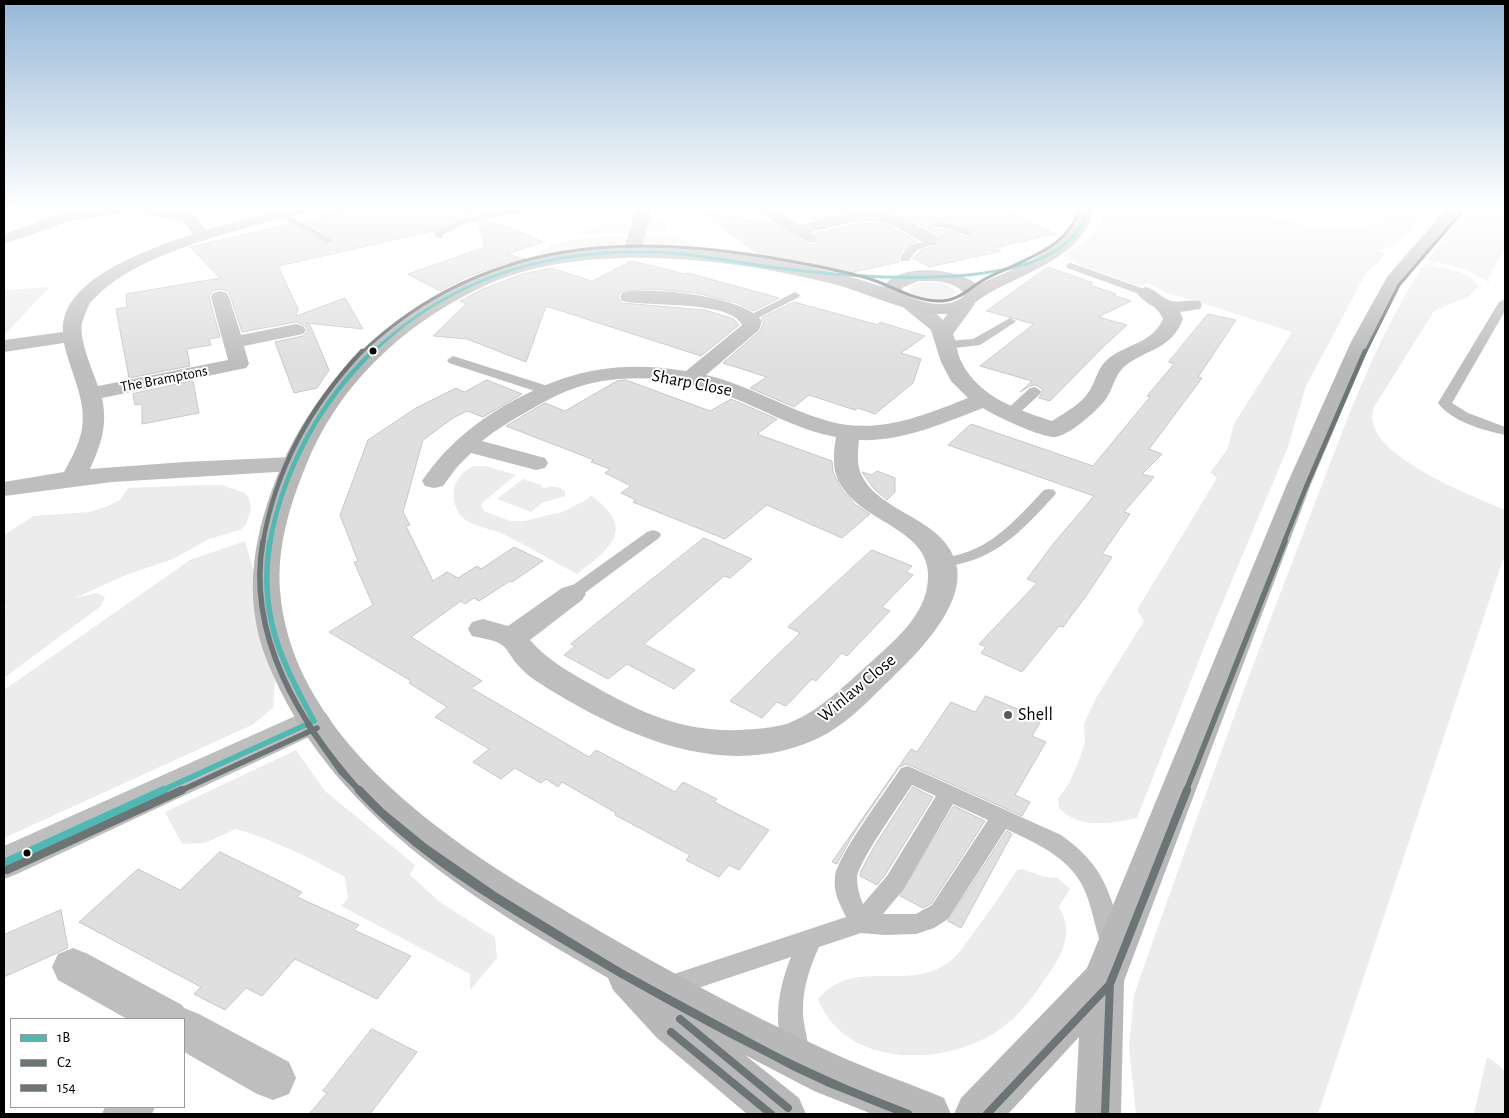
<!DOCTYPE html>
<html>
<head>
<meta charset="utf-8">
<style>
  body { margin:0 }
  #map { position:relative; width:1509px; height:1118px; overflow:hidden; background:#fff; font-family:"Alegreya Sans",sans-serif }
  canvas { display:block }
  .frame { position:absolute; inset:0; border:5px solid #000; pointer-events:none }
  .legend { position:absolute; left:10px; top:1018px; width:175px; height:90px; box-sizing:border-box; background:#fff; border:1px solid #999; margin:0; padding:6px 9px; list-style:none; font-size:15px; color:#000 }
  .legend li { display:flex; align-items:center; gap:10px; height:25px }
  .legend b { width:25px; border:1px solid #999 }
</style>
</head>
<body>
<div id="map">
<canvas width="1509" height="1118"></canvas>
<div class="frame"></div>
<ul class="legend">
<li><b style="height:6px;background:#50b7b3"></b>1B</li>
<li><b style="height:6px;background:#6c7476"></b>C2</li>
<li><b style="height:6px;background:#6c7476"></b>154</li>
</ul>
</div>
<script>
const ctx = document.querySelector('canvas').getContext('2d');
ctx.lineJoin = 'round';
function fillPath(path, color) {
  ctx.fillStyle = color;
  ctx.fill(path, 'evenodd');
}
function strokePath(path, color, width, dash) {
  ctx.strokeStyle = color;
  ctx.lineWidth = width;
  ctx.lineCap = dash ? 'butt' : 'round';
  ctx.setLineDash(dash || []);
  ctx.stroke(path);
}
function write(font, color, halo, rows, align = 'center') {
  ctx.font = font + ' "Alegreya Sans",sans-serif';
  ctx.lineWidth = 4;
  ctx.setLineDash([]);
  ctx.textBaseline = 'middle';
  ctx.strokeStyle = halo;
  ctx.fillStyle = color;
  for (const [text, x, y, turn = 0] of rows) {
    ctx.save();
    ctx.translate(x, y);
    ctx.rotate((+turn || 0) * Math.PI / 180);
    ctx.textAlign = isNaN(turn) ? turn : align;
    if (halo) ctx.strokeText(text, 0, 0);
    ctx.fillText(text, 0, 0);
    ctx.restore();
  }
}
const green = new Path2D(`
  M1101,208h132l89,20 54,-4 6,-2 14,-14h34l-33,36 -19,7 8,3 -20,19 -60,113 -18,61 -79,188 -72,183c-26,6 -58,11 -78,-10l-1,-9 11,-16 10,-23 6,-18 -1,-18 12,-26 48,-77 -7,-11 80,-132 -7,-6 17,-22 7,-26 58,-92 -106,-34 -14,-3 -24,-12 -9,3 -59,-21 -16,-9c17,-12 39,-25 37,-48z
  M1472,208h33v40l-17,31 2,4 -22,-13 -32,-8 -2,4c15,3 35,6 45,20l-10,10 -35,15 -60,96c-18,46 100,89 131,103v50h-2l-185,554h-182l-7,-67 5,-52c54,-154 110,-308 169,-461 36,-91 67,-187 121,-270l5,1 3,-4 -4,-1 22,-29z
  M649,213l10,6 11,12 -25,1z
  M606,222l24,1 -3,11h-47z
  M647,235l26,1 33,14 -42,-2 -20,-6 1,-6z
  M622,236l6,1 -1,4 -15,7 -78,11c11,-22 66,-22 88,-23z
  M924,282l19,1 12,7v3c-10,12 -33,8 -44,0l-1,-4 3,-4z
  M50,287l-46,48v-45z
  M475,466h10l31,9 -33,27 -2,4 4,6 4,1 22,8h13l38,-9 24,-12 5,-5c45,35 22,51 -14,79 -25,-13 -49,-28 -74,-40 -14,-7 -30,-6 -42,-18 -7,-9 -10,-22 -5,-33 4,-8 10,-15 19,-17z
  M523,479l18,6 3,3c8,-2 14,-3 21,3v5l-23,7 -11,9 -34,-13z
  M204,485h18l23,8 4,5 2,11 -5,16 -6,5 -31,9 -36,20 -47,16 -51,23 22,-5 8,4 -4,9 -97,72v-63l2,-9 -2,-1v-70l29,-19 56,-4 19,-6 12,-6 8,-12z
  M245,541l8,28 22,112 -2,27 -21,17 -248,113v-148l186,-130z
  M296,750l29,41 90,74 -5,10 31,28 54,34 2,21 -27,32v-16l-129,-68 7,-8 -3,-21c-35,-19 -71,-37 -109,-48l-31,14 -23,1 -17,-32z
  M1022,869l23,8 13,1 12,11 -11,17c3,7 7,14 7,21 2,21 -12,39 -23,55 -12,18 -26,36 -44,48 -54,37 -154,39 -181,-31 36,-43 89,-6 131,-37 8,-6 14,-15 20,-23 17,-22 32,-45 48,-69z
  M1487,1057l13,9 5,6v42h-31z`);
const building = new Path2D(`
  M348,208h139l1,3 -28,6 -26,14 -156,35 20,43 -2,7 49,-18 18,31 -57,-6 4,2 19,45 -12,18 -23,5 -19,-51 28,-6 5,-6 -4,-5 -8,-3 -54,10 -13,-40 -8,-3 -9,2 -3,6 11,40 -11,2 2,6 -24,4 3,17 -61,12 -13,-69 11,-2 -1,-13 94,-16 -30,-31 100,-23 40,22 6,-5 -3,-3 -29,-17 18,-4 -4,-2z
  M793,208h89l-3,3 -29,1 -38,8z
  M896,208h104l56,26 -63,14 8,3 -72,16 -14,-8h-3l9,-9 17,-5 2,-7 -2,-4 -27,-14 -19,-6zM937,220l19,2 19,12 -8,4 -17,-7 -16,-2 -4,-4z
  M700,211l73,12 37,22 6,-1 4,-5 -5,-6 6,-2 14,3 -7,-4 34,-7 20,1 9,3 26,14 -14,9 -5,8 1,4 -54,12 -82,-17z
  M485,221l23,6 35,15 -36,12 18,5 -22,5 -36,13 -27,14 -32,-17 77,-27 -7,-24z
  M632,261l53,13 3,-1 91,25 -25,13 -17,-8 -41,-10 -43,-4 -33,3 -2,6 4,5 83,7 29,9 5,6 -38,31 -155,-50 -20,56 -59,-23 -34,-3 33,-32 -6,-3 23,-12 39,-15 29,-6 41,13z
  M1048,267l34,12 11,4 -3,2 26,9 -3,1 18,6 -33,16 29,8 -24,22 -53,54 -11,-3 4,-8 -7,-5 -6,1 -10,6 12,-11 -52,-15 54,-42 -47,-13z
  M794,302l84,23 2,-3 45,14 -24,17 20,6 -8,24 -38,31 -17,-6 -3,2 -46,-15 -15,12 -44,-19 17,-11 -44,-14 37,-32 4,-9 -2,-4z
  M1208,314l28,6 -38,57 4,1 -53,71 13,5 -20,20 12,3 -30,35 6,2 -28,40 10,3 -26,39 -23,31 -4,-1 -37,46 -41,-19 5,-6 -7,-3 58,-61 -10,-4 27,-36 40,-47 -146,-51 23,-21 122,42 57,-69 -3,-1 27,-32 -5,-2z
  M487,380l35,14 -39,23 -16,-6 -14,7 -30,22 -20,72 7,13 -4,1 27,55 14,-9 11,6 19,-12 4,3 33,-22 29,14 -31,21 -2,-1 -31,20 -5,-3 -9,6 -4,-3 -50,36 71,44 -11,7 118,69 7,-7 79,42 8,-10 34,17 -3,3 55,28 -30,40 -10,-5 -10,12 -33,-17 4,-5 -75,-40 1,-2 -54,-31 -4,5 -12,-8 -5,4 -26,-15 -14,11 -28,-17 16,-13 -54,-32 12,-10 -38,-24 2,-2 -82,-49 44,-27 -19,-43 4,-1 -18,-46 28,-75 48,-32 40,-20 8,4z
  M626,380l84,31 21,-12 46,20 -20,15 75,27 1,11 9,18 14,15 14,9 -28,24 -75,-33 -42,34 -92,-37 3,-2 -15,-7 10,-7 -26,-13 5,-4 -19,-7 3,-2 -88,-34 39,-23 20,8 52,-30z
  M193,381l6,32 -57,11v-20l-7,1 -2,-11z
  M877,471l18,7v14l-8,8 -13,-11 -12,-17 10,3z
  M704,538l48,21 -22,19 -6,-2 -80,68 51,26 -21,19 -47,-25 -19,15 -44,-24 11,-9 -4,-2z
  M872,550l40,16 -6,6 7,3 -31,32 8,4 -43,45 -5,-3 -26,28 -4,-2 -26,27 -9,-4 -15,16 -32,-17 70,-68 -12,-6z
  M986,696l56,23 -10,17 14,6 -31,53 15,7 -8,14 -115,-52 -8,3 -48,71 -14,26 -5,-2 79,-113 6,3 34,-50 24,10z
  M913,787l20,10 -48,78 -8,10 -17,-9 1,-5 13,-24z
  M954,806l31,15 -54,83 -8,4 -23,-12z
  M1007,831l5,3 -51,94 -13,-7z
  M220,852l82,40 -5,5 62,28 -5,5 57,26 -34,43 -82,-40 -33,37 -16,-8 -21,22 -31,-16 7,-7 -122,-65 59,-53 42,21z
  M61,910l7,38 -64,29v-42z
  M372,1029l45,23 -47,62h-61l18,-21 -4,-2z`);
const lane = new Path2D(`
  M511,208l5,3 -2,2 -47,10 -23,11 -2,4 -3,1 -5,-3 2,-5 25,-12z
  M884,208h10l-10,12h-6l-2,-2z
  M282,211l50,28 2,2 -5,3 -3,-1 -47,-27 -2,-2z
  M937,222l18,2 18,9 -5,3 -18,-7 -16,-2 -2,-2z
  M930,236l7,4v4c-14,4 -21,3 -28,17h-8l-1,-2c5,-13 14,-15 26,-18l1,-4z
  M1071,263l79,28 1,2 -5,3 -4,-1 -75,-27 -1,-2 1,-2z
  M795,292l5,3 -1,2 -45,23 -4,1 -6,-3z
  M1505,299v12l-53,92 16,10 37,14v8c-22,-5 -53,-13 -67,-32l61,-101z
  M1010,318l6,3 -2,2 -34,22 -34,4 -6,-4 6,-4 27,-2z
  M453,356l101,32 1,3 -1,3h-10l-95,-31 -2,-3z
  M1035,387l6,4 -1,3 -25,23h-10l-2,-3 2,-3 25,-23z
  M1049,489l5,1 2,3 -2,3c-28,30 -53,59 -95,68 -8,2 -15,4 -23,2l-2,-3 2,-3c12,-3 23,-5 34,-9 30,-12 52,-38 74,-61z
  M653,530l6,2 2,3 -2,3 -81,60 -6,1 -6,-1 -2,-4 2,-4 81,-58z
  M908,766l153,69c44,31 49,58 63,108l-4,8 -8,3 -8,-3c-8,-17 -10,-35 -16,-52 -12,-39 -48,-54 -82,-70l-58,90 -14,9 -18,6 -31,1 -24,-2 -42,14c-9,20 -16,40 -16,62 -1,18 10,38 3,54l-9,4 -9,-4c-16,-36 -11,-71 3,-106l-123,41 -9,-3 -3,-8 3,-8 187,-62c-6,-13 -13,-24 -11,-40 2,-21 52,-87 66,-109zM912,785l24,11 -49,80 -24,28c-4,-9 -6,-17 -6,-26 1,-16 44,-76 55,-93zM953,804l35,16 -56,85 -16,9h-33l20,-24z`);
const street = new Path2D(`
  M94,208h38l-3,3 -5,2 -54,8 -66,23v-10l57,-20z
  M142,208h18l34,6 12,16 81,-22h27l-3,3c-61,16 -167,39 -212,83 -3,3 -8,7 -10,11 -3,5 -5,13 -7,18 -3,17 10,46 16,63l130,-26 -17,-63 2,-4 7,-2 7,2 2,4 12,38 55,-11 7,2 3,4 -3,4 -59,12 5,18 -3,4 -144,30c6,27 -1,47 -12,71l94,-7 109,-5 9,2 3,5 -3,5 -9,2 -181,11 -108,14v-14l60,-10c7,-13 15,-27 18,-43 5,-29 -12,-57 -18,-86l-60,9v-12l59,-8c-4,-54 90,-84 130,-98l-10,-13 -34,-6z
  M505,208h23c-5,7 -15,8 -23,6l-2,-3z
  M636,208h16l-11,44 -3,4h-12l-3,-4z
  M754,208h19l27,17c33,-8 67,-19 101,-7 12,4 23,11 35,17l2,4 -2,4 -6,1c-14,-3 -25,-13 -38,-19 -25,-10 -56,1 -81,7l7,6 -2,4 -6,1 -19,-10z
  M1146,287c10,3 16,11 25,14 9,2 19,-2 29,0l2,4 -2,4 -20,3 3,7c-12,31 -35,29 -58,47 -10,8 -12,23 -19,33 -8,11 -38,38 -52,38 -14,0 -59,-21 -71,-29 -39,15 -82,34 -124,32 -1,12 -3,27 4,38 21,37 85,41 94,90 6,39 -38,84 -64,109 -20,19 -41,42 -65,56 -94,52 -198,6 -281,-45 -11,-7 -22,-14 -30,-24 -5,-5 -9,-15 -15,-19 -6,-5 -21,-7 -30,-9l-4,-7 4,-7 11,-3 25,7 54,-38 10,-3 10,3 4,6 -4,6 -52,40c18,21 41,33 64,46 49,28 90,46 146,44 16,-1 34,-2 49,-7 31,-12 57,-39 82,-61 22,-20 50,-43 56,-74 13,-65 -78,-62 -92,-117 -2,-11 -1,-23 1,-34 -39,-7 -73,-28 -110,-42 -49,-19 -110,-24 -159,-4 -13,5 -25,12 -37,19 -17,9 -33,19 -48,31l63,17 3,5 -3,5 -9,2 -65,-17 -14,14 -14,19 -9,2 -9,-2 -3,-5c23,-34 52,-58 87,-78 60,-33 108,-43 177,-32l56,-46c-11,-25 -95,-18 -120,-24l-2,-4 2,-4c28,-7 123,3 140,28l-3,9 -53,45c43,10 80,34 122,46 48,14 95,-5 140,-23l-17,-17 -10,-19 -10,-32 -27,-22 -2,-4 2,-4c15,-4 29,10 39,20 9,-11 15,-24 30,-20l2,4 -22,30c4,9 4,20 9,29 17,34 56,47 90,58 12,-8 28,-16 36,-28 8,-11 9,-25 20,-34 18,-15 45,-16 55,-40 -6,-15 -18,-14 -26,-26l2,-4z
  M314,709l12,4 5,8 -5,8 -309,145 -13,5v-33l298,-133z
  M73,948l15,6 94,51 2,3 15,6 90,48 7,16 -7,16 -16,6 -16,-6 -73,-42v-33h-57l-69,-39 -6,-13 6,-13z
  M105,1107h50l-3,7h-50z`);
const secondary = new Path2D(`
  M1079,208h16c-13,51 -69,63 -109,87 -18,11 -17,18 -42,19 -33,2 -77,-22 -111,-30 -103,-26 -252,-44 -351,3 -80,38 -145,99 -177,181 -16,39 -28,80 -25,122 10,139 151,240 259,305 96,58 196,114 298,160 35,16 72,28 107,43l7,16h-79l-58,-23 -69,-36 54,43 7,16h-59l-90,-76 -44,-48 -5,-12c-136,-79 -280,-165 -341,-317 -26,-66 -13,-130 14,-194 40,-93 125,-172 223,-201 114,-35 268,-15 380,21 12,-25 77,-19 93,-2 29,-13 82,-32 98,-62 2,-4 3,-10 4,-15zM918,281c17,0 35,-1 47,13 -13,17 -47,9 -62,-1l-1,-5z
  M1447,208h16l-62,74 -30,60 -60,142 -187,497 -3,133h-46l4,-77 -71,77h-54l7,-16 126,-130 200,-484 64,-142 36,-65z`);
const bus1Far3 = new Path2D(`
  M372,353c61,-59 138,-92 222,-99 29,-3 59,-3 89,0 34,4 68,11 103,15 67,8 285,31 301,-61`);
const bus1Far2 = new Path2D(`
  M270,542c13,-72 50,-140 103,-191`);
const bus1Far1 = new Path2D(`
  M270,541c-12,72 10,118 44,180
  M161,791l153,-70`);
const bus1 = new Path2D(`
  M4,863l160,-73`);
const bus2Far3 = new Path2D(`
  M1365,353l34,-68 62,-72`);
const bus2Far2 = new Path2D(`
  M1284,542l22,-55 59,-136`);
const bus2Far1 = new Path2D(`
  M308,725l33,47 19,19
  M180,791l137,-63
  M1186,791l99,-250`);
const bus2 = new Path2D(`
  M359,790l22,22 44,36 71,49 126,77 173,93 32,15 81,32
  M7,870l175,-80
  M671,1032l100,82
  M987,1114l123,-130 77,-194
  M1105,1114l5,-131 8,-19`);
const bus3Far3 = new Path2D(`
  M361,353c134,-127 296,-120 465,-85 17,4 34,7 50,13 21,8 40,20 64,20 19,0 29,-13 45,-22 31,-17 86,-30 94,-71`);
const bus3Far2 = new Path2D(`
  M263,542c13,-74 48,-137 99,-191`);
const bus3Far1 = new Path2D(`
  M263,541c-17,94 37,183 97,250`);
const bus3 = new Path2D(`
  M359,790c61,67 149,117 227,163 104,60 209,119 322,161
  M680,1019l108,89`);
const markers = [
  [373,351,4.5,"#000"],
  [1008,715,5,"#595959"],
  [27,853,4.5,"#000"]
];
const farStreetnames = [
  ["The Bramptons",164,379,-11]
];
const streetNames = [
  ["Sharp Close",692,383,11],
  ["Winlaw Close",857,688,-40]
];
const poiNames = [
  ["Shell",1018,715]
];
fillPath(green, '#ececec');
fillPath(building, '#dfdfdf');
strokePath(building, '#c7c7c7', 1);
fillPath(lane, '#bebebe');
fillPath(street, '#bebebe');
fillPath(secondary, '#b8b8b8');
strokePath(bus1Far3, '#50b7b3', 3);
strokePath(bus1Far2, '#50b7b3', 4.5);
strokePath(bus1Far1, '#50b7b3', 5.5);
strokePath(bus1, '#50b7b3', 8);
strokePath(bus2Far3, '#6c7476', 3);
strokePath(bus2Far2, '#6c7476', 4.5);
strokePath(bus2Far1, '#6c7476', 5.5);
strokePath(bus2, '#6c7476', 8);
strokePath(bus3Far3, '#6c7476', 3);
strokePath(bus3Far2, '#6c7476', 4.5);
strokePath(bus3Far1, '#6c7476', 5.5);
strokePath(bus3, '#6c7476', 8);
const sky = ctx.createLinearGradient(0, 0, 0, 364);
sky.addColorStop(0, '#97b8d8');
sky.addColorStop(0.57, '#fff');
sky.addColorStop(1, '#ffffff00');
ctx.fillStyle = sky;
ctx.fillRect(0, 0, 1509, 364);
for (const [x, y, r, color] of markers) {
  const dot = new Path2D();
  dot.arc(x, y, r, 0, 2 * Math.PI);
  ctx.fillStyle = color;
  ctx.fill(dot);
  strokePath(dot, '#fff', 2);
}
write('15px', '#000', '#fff', farStreetnames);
write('18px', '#000', '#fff', streetNames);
write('18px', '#000', '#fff', poiNames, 'left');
</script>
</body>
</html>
